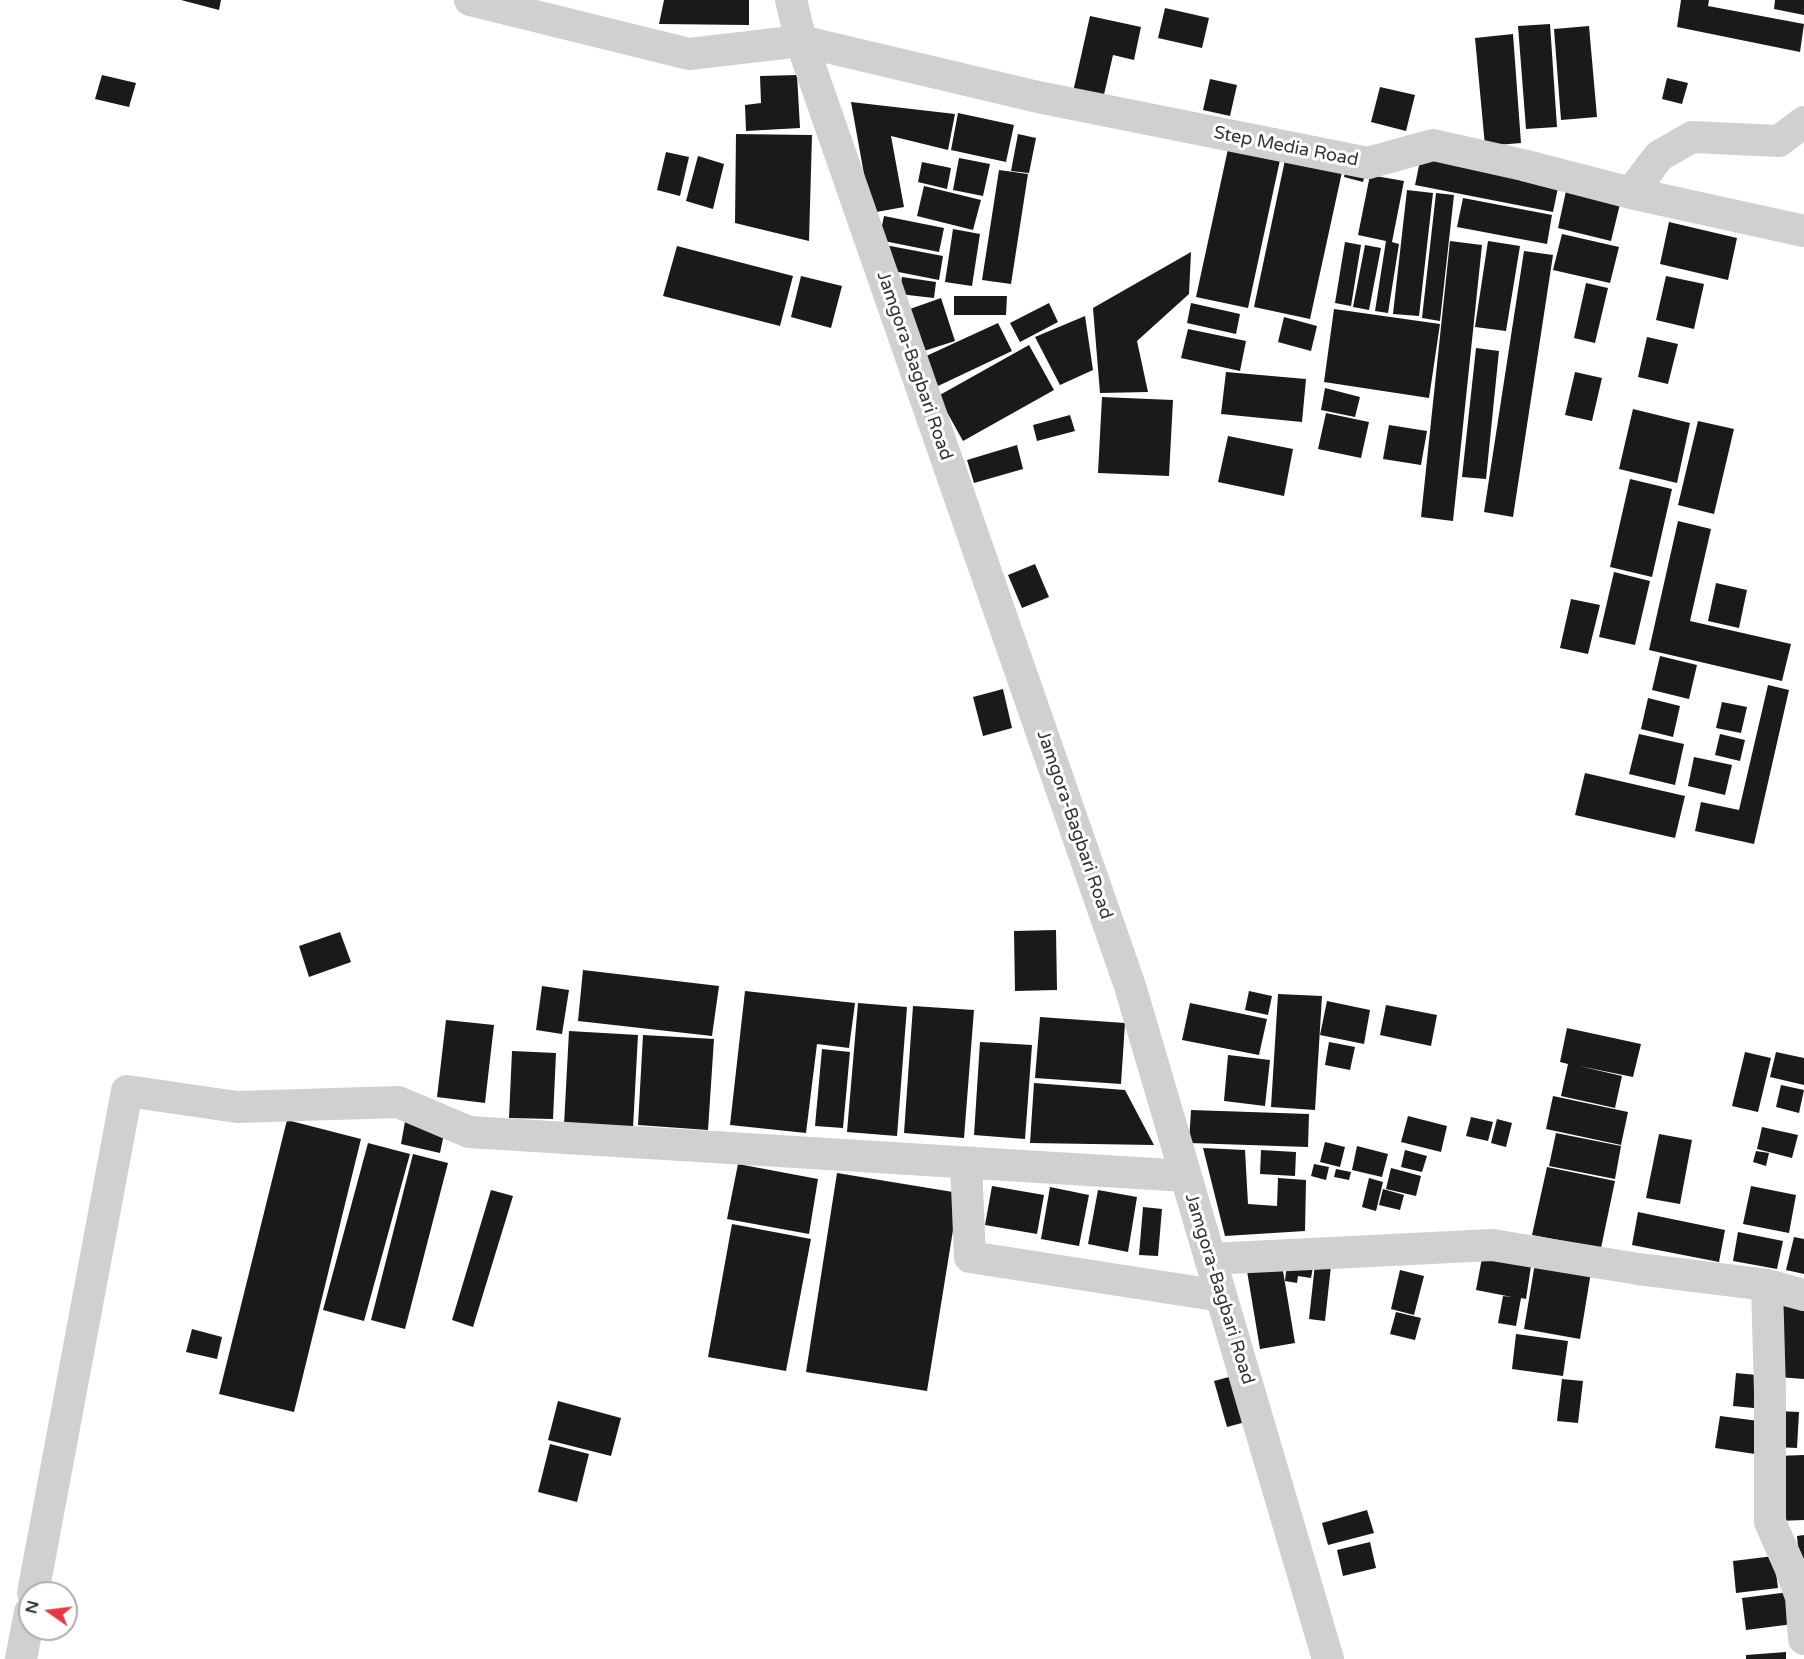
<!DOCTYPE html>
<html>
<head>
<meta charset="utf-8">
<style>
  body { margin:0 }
  #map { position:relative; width:1804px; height:1659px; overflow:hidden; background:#fff; font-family:"Varela Round",sans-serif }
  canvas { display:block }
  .north { position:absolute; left:18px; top:1581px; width:60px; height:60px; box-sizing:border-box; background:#fff; border:2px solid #adadad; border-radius:50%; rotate:284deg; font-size:16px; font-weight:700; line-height:24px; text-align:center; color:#333 }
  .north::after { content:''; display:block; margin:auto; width:21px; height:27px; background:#e63946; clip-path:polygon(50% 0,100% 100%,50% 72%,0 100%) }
</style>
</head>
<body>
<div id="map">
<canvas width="1804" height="1659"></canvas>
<div class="north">N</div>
</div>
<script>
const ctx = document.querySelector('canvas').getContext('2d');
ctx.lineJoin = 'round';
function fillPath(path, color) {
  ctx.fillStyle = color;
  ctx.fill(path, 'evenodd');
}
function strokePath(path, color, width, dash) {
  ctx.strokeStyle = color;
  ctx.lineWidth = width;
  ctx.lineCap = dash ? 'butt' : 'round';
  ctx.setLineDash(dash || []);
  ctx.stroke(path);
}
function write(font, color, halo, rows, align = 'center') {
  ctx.font = font + ' "Varela Round",sans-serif';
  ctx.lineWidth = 6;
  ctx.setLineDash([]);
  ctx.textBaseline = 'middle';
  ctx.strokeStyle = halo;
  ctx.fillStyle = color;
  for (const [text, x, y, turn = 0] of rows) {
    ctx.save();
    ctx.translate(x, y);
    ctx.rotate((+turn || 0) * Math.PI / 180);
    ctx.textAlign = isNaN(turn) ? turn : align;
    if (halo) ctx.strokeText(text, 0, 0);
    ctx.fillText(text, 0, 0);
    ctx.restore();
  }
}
const building = new Path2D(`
  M181,0h40l-2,10z
  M664,0h85v25l-90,-1z
  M1681,0h28l-1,6 96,18 -4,28 -123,-25z
  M1775,0h29v15l-30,-6z
  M1165,8l44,10 -7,30 -44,-10z
  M1090,16l51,11 -7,33 -21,-5 -10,44 -30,-7z
  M1550,24l7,103 -31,2 -8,-103z
  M1589,26l8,91 -36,3 -7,-91z
  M1513,34l8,109 -36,3 -10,-108z
  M102,75l34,8 -7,24 -34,-8z
  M797,75l3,53 -54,3 -1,-26 16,-2 -1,-27z
  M1667,78l21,5 -6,21 -20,-5z
  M1210,79l27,6 -7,31 -27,-6z
  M1380,87l35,8 -9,36 -35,-9z
  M851,102l104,12 -7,36 -57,-14 13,71 -33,6z
  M958,113l56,12 -8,37 -55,-12z
  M736,134l76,1 -3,106 -74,-18z
  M1018,134l18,4 -7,35 -18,-2z
  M1228,149l52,11 -32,148 -52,-11z
  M1422,151l138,27 -7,34 -138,-27z
  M666,152l23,5 -9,39 -23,-6z
  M698,156l26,8 -11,45 -27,-8z
  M959,158l31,6 -7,32 -30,-6z
  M1285,160l57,12 -32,147 -56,-12z
  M922,162l29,6 -4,21 -29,-7z
  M1347,164l20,4 -4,14 -19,-5z
  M999,170l29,4 -17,110 -29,-4z
  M1370,175l34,6 -12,61 7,2 -11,69 -13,-2 11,-70 -28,-6z
  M924,186l57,14 -8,30 -56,-14z
  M1407,190l26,3 -14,123 -26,-2z
  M1566,191l54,13 -9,37 -53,-13z
  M1436,193l18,2 -14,126 -18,-3z
  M1463,198l89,17 -5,29 -90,-17z
  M884,216l60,12 -5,24 -60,-12z
  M1669,222l68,16 -9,42 -68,-16z
  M953,229l27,5 -8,52 -27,-4z
  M1562,234l57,13 -9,36 -57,-13z
  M1450,241l32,4 -29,276 -32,-4z
  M1488,241l32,5 -14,85 -31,-4z
  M1345,242l16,3 -10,61 -16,-3z
  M885,245l58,11 -4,24 -51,-10z
  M1365,245l16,3 -12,62 -16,-3z
  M677,246l116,30 -13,50 -117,-30z
  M1524,251l29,4 -40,262 -29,-5z
  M1191,252l-2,42 -52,47 11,51 -48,1 -7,-85z
  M801,276l41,10 -11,42 -40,-11z
  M1666,276l38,8 -10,45 -38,-9z
  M902,277l34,5 -2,16 -35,-4z
  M1586,283l22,5 -13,55 -21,-5z
  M954,296h53l-1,19h-52z
  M941,298l14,43 -31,10 -14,-42z
  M1049,303l9,19 -38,20 -10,-19z
  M1191,303l49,11 -4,20 -49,-11z
  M1334,309l106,15 -11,74 -105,-16z
  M1085,316l8,54 -33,15 -25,-48z
  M1284,317l33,9 -6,25 -33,-9z
  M998,323l14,28 -74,35 -14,-29z
  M1188,329l58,12 -6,30 -59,-13z
  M1647,337l31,7 -10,40 -30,-7z
  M1029,345l25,45 -91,51 -25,-45z
  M1476,348l23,3 -13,128 -24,-2z
  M1226,372l80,7 -4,43 -81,-8z
  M1575,372l27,6 -10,43 -27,-6z
  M1325,388l35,9 -5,20 -34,-7z
  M1102,397l71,3 -4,76 -71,-3z
  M1633,409l57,14 -13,60 -58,-14z
  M1326,413l43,9 -8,36 -43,-9z
  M1070,415l5,16 -38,10 -4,-16z
  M1698,421l36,8 -20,85 -36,-9z
  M1389,425l38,6 -6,34 -38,-6z
  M1228,436l65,13 -9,47 -66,-14z
  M1017,445l6,24 -49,14 -7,-23z
  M1630,479l42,10 -20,88 -42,-10z
  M1678,521l33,8 -21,92 101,23 -9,37 -133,-31z
  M1035,564l14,33 -27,11 -14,-33z
  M1614,572l36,9 -15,64 -36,-8z
  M1716,583l31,7 -8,38 -31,-7z
  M1571,599l29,6 -12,49 -28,-6z
  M1660,656l37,9 -8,34 -37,-9z
  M1768,685l21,5 -35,154 -59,-13 6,-29 38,8z
  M1003,689l9,39 -29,8 -10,-39z
  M1648,698l32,8 -7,31 -32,-8z
  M1722,702l25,5 -6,26 -25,-5z
  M1639,734l45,10 -9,41 -46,-11z
  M1720,734l25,6 -5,21 -25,-6z
  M1694,757l38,8 -7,30 -37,-9z
  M1585,773l100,23 -10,42 -100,-23z
  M1056,930l1,60 -42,1 -1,-60z
  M340,932l11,30 -42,15 -10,-31z
  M583,970l136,16 -7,50 -134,-15z
  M542,986l27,4 -7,44 -26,-4z
  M745,991l110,12 -6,45 -32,-4 -11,89 -76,-8z
  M1249,991l23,5 -4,19 -23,-5z
  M1278,994l44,2 -7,114 -44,-3z
  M1327,1001l43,9 -6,34 -44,-9z
  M858,1003l49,4 -10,129 -50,-4z
  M1190,1003l77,16 -8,36 -77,-15z
  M1386,1005l51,10 -6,31 -51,-11z
  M913,1006l61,4 -10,128 -60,-5z
  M1040,1017l85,6 -4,61 -86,-6z
  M446,1020l48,5 -9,78 -48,-6z
  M1567,1028l74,16 -8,33 -54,-11 43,10 -7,32 -54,-12 7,-32 -8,-2z
  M569,1031l69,4 -5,93 -69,-3z
  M643,1035l71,4 -6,91 -70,-5z
  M980,1042l52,3 -7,94 -51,-4z
  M1329,1042l26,5 -5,23 -25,-5z
  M822,1049l28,3 -7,76 -28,-2z
  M512,1051l44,2 -3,66 -44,-1z
  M1745,1052l26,6 -13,54 -26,-6z
  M1776,1052l28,6v27l-34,-8z
  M1228,1055l42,5 -5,46 -41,-5z
  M1034,1083l91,7 29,55 -124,-2z
  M1781,1085l23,5 -5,23 -23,-6z
  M1553,1096l75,16 -7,33 -75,-16z
  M1191,1110l118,4 -1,33 -119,-4z
  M406,1116l40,8 -6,29 -39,-9z
  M1408,1116l39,10 -6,26 -40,-10z
  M1471,1117l22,5 -5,19 -22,-5z
  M1497,1119l15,4 -6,24 -15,-4z
  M287,1120l74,19 -67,273 -75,-18z
  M1762,1127l36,8 -6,23 -35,-9z
  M1556,1133l65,13 -6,33 -66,-13z
  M1659,1134l33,6 -12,64 -34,-6z
  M1325,1142l20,5 -5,20 -20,-5z
  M368,1143l42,11 -46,167 -41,-11z
  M1357,1146l31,8 -6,23 -30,-7z
  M1203,1148l42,2 3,54 29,2 1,-28 28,2 -1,51 -80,5z
  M1261,1150l35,2 -1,24 -35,-2z
  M1405,1150l22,6 -5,16 -21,-5z
  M1756,1151l13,2 -3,13 -13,-4z
  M413,1154l35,9 -43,166 -34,-9z
  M738,1164l80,15 -9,55 -82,-15z
  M1314,1164l15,3 -3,13 -15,-4z
  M1547,1167l68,14 -14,67 -69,-13z
  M1391,1168l30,8 -5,20 -30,-7z
  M1336,1169l15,3 -2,8 -15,-3z
  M837,1173l122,20 -32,198 -121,-19z
  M1369,1178l14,4 -7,29 -14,-4z
  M992,1186l52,9 -7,39 -52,-9z
  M1751,1186l45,9 -7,38 -46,-9z
  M1050,1187l39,8 -10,51 -38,-7z
  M1383,1189l21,6 -4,15 -21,-5z
  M491,1190l22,6 -40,131 -21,-7z
  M1098,1190l39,7 -9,55 -40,-8z
  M1143,1207l19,2 -4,47 -19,-1z
  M1638,1212l87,18 -6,32 -87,-17z
  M732,1224l79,15 -25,132 -78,-14z
  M1738,1232l45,9 -6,28 -44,-8z
  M1794,1237l10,2v35l-18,-4z
  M1482,1258l49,8 -5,33 -5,-1 -5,28 -18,-3 5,-27 9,1 -36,-7z
  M1287,1263l26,4 -2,11 -13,-2 -1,7 -12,-2z
  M1535,1263l56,9 -11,67 -56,-10z
  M1315,1264l16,2 -6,55 -16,-2z
  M1282,1265l13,78 -35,6 -13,-78z
  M1400,1270l24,6 -10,39 -23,-6z
  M1782,1304l22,1v74l-26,-2z
  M1396,1312l25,6 -6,22 -25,-6z
  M192,1329l30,8 -5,22 -31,-7z
  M1516,1334l52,7 -5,35 -51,-7z
  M1736,1373l31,3 -3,33 -31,-3z
  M1240,1374l13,46 -26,7 -13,-46z
  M1562,1379l21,2 -5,42 -21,-2z
  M558,1401l63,17 -10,38 -63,-16z
  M1777,1411l22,1 -2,36 -22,-1z
  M1720,1416l39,5 -4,33 -40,-6z
  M550,1444l39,10 -12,48 -39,-10z
  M1804,1455v65l-26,1 -2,-65z
  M1367,1510l7,23 -46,12 -6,-22z
  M1804,1535v53l-2,1 -5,-53z
  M1370,1542l6,26 -33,8 -6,-26z
  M1774,1556l4,32 -42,5 -3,-32z
  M1797,1591l4,32 -55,7 -4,-32z
  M1786,1652v7h-40v-4z`);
const minor = new Path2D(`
  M470,0l219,54 112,-13 237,56 330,66 65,-18 90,20 108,28 173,38
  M791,0l10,41 329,945 198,673
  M1631,193l28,-37 33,-19 87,4 25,-19
  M966,1163l4,94 251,39
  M1210,1259l282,-14 146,24 129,16 37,10
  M1767,1285l3,107v130l20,45 11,30 3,42
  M33,1593l94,-502 110,16 161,-5 71,30 717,44
  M21,1659l9,-47`);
const streetNames = [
  ["Step Media Road",1286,147,11],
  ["Jamgora-Bagbari Road",914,366,71],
  ["Jamgora-Bagbari Road",1074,825,71],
  ["Jamgora-Bagbari Road",1219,1289,73]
];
fillPath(building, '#1a1a1a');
strokePath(minor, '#d0d0d0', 32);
write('18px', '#333', '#fff', streetNames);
</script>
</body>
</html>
